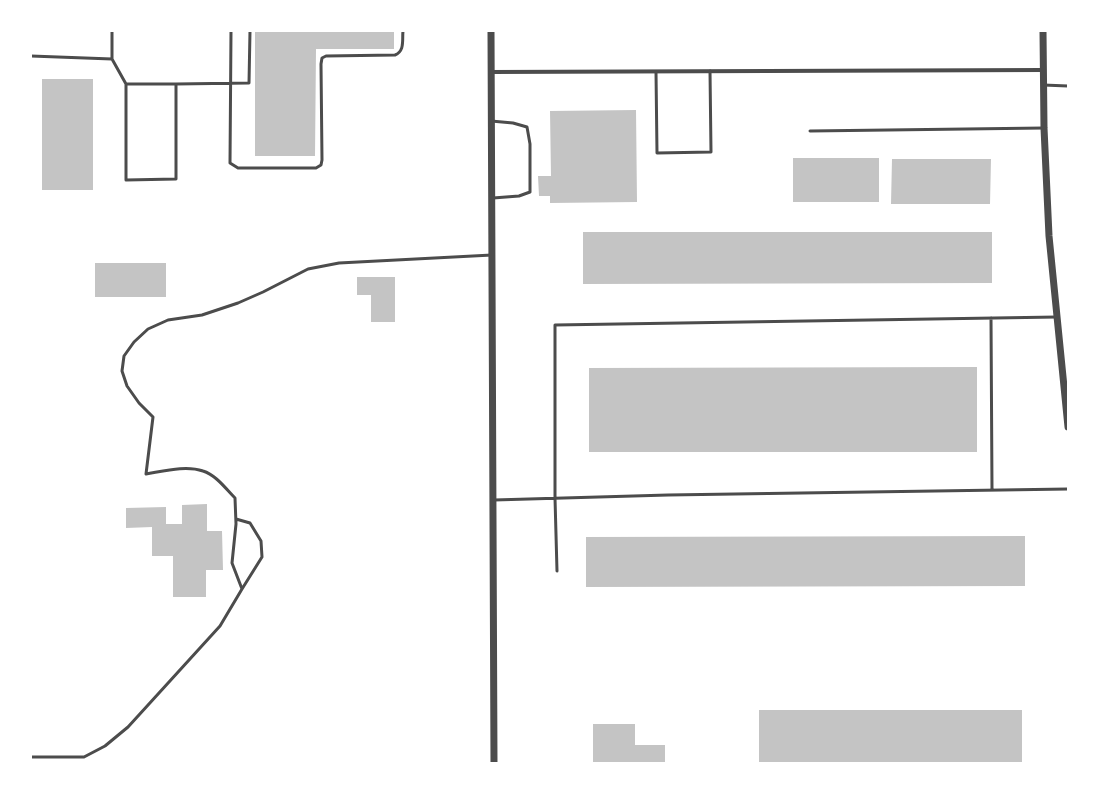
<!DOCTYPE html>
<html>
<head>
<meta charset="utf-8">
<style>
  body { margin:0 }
  #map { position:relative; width:1099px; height:794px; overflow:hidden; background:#fff; font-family:"Exo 2",sans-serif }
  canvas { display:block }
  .frame { position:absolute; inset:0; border:32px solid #fff; pointer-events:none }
</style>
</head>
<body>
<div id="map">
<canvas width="1099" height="794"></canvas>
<div class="frame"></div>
</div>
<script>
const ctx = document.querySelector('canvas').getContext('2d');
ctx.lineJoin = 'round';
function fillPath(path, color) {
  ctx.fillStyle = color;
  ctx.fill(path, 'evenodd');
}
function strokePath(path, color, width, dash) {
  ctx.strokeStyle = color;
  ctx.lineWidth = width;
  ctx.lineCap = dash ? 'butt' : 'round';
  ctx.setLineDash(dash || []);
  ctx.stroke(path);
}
const building = new Path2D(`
  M255,31h139v18h-78l-1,107h-60z
  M42,79h51v111h-51z
  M636,110l1,92 -87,1v-7h-11l-1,-20h13l-1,-65z
  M793,158h86v44h-86z
  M892,159h99l-1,45h-99z
  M583,232h409v51l-409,1z
  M95,263h71v34h-71z
  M357,277h38v45h-24v-27h-14z
  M977,367v85h-388v-84z
  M207,504v27h15l1,39h-17v27h-33v-41h-21v-29l-26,1v-20l40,-1v17h16v-19z
  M1025,536v50l-439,1v-50z
  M759,710h263v53h-263z
  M593,724h42v21h30v18h-72z`);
const service = new Path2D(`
  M231,31l-1,132 8,5h78l5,-3 1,-5 -1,-96 1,-6 4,-2 69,-1c10,-4 7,-15 8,-24
  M31,56l81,3v-28
  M112,59l14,25v96l50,-1v-95h-50
  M656,72l1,81 54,-1 -1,-81
  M176,84l73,-1 1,-52
  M1043,85l25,1
  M491,121l22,2 14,4 3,17v48l-11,4 -26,2
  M810,131l234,-3
  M991,318l1,172
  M494,500l174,-5 400,-6
  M236,519l14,4 11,18 1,16 -20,32
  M557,571l-2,-73v-173l502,-8
  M31,757h53l21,-11 23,-19 92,-101 22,-37 -10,-26 4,-39 -1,-26c-9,-9 -19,-23 -32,-27 -17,-6 -39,0 -57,3l7,-57 -14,-14 -12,-17 -5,-15 2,-15 10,-14 14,-13 20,-9 34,-5 36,-12 25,-11 45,-23 31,-6 153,-8`);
const minor = new Path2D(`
  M491,72l552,-2`);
const tertiary = new Path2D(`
  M491,31l3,732
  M1043,31l1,97 5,108 19,191`);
fillPath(building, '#c4c4c4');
strokePath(service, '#4c4c4c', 3);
strokePath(minor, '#4c4c4c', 4);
strokePath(tertiary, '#4c4c4c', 7);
</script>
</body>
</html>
